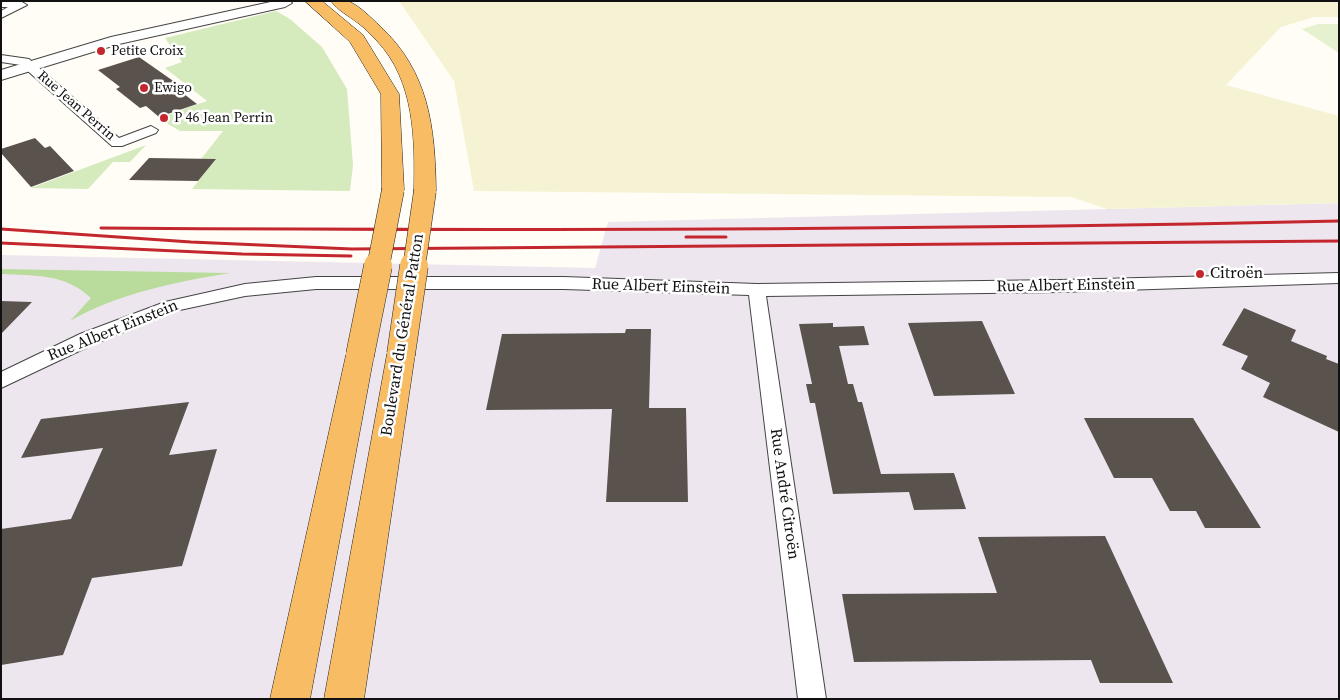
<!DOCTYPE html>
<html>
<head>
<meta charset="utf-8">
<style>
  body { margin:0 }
  #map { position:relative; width:1340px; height:700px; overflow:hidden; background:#fffdf5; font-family:"Source Serif 4",serif }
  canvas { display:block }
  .frame { position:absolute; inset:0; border:2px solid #111; pointer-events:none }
</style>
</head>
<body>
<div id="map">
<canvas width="1340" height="700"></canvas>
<div class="frame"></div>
</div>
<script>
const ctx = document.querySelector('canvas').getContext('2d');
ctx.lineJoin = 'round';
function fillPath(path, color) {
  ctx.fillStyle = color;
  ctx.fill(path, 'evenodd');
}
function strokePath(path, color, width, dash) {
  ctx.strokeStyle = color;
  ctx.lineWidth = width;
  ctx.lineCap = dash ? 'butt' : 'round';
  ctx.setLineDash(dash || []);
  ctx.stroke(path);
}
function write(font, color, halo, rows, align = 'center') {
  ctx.font = font + ' "Source Serif 4",serif';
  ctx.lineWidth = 5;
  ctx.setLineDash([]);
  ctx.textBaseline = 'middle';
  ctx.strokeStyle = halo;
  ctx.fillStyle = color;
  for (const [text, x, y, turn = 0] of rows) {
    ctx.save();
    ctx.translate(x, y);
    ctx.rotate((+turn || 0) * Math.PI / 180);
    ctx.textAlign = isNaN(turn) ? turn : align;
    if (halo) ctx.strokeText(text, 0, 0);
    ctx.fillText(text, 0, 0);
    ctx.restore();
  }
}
const industrial = new Path2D(`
  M1339,203v496h-1338v-444l594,13 13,-46z`);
const farmland = new Path2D(`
  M399,1h940v16h-25l-33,10 -55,58 113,31v87l-232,6 -36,-12 -597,-6 -20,-110z`);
const green = new Path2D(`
  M276,11l14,8 32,28 25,42 6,76 -3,26 -158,-2 23,-29 -14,-1 22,-28h-43l-17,-10 5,-2 -3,-3 42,-15 -42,-33 17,-6 -17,-24z
  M146,145l-16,17h-17l-25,27 -57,-1z`);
const forest = new Path2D(`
  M1,269l229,4c-53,9 -112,20 -160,48l21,-23c-27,-25 -55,-22 -90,-24z`);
const pitch = new Path2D(`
  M1318,24h21v29l-37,-24z`);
const building = new Path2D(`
  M139,57l50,35 -5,2 13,10 -38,13 -13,-11 -6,2 -24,-19 4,-2 -22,-17z
  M35,138l10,10 5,-2 24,25 -43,16 -30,-34v-4z
  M149,158l67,1 -18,22 -69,-1z
  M1,301l31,1 -31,32z
  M1244,308l52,22 -5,11 36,15 -1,3 13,5v68l-76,-35 7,-14 -29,-14 7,-13 -26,-11z
  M982,321l33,73 -81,2 -26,-73z
  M833,323v4l31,-1 5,19 -30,1 9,38h5l5,18h4l19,72 73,-1 12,36 -52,1 -5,-18 -76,2 -18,-91h-5l-4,-19h6l-13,-60z
  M626,329h25l-2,79h37l2,94h-82l6,-93 -126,1 16,-76 123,-1z
  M189,402l-20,53 48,-6 -35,117 -90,12 -29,77 -62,10v-136l70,-10 32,-71 -82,10 20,-39z
  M1084,418h109l68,110h-56l-9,-17h-26l-18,-33h-38z
  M1105,536l68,147h-73l-9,-23 -237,2 -12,-68 155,-1 -19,-56z`);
const minor = new Path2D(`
  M1,1l21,1 5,3 -26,13v-7l7,-4h-7z
  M1,55l28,4 90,79 32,-12 7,4 -2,3 -34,13h-10l-91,-81 -20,-3z
  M1339,273v10l-279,9 -294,4 60,403h-28l-49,-404 -185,-6h-248l-71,7 -70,15 -81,33 -93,44v-16l79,-38 85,-32 80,-18 71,-7h248l193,7 303,-4z`);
const tertiary = new Path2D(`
  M275,1h15l2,2 -7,4 -166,37 -118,36v-10l110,-33z`);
const trunk = new Path2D(`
  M305,1h17l41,34 36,59 5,96 -3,5 -8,2 -8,-2 -3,-5 -1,-96 -31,-52z
  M331,1c5,0 14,-1 19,1 11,5 21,16 30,24 49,46 55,101 56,165l-3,5 -8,2 -8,-2 -3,-5c1,-51 1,-110 -37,-150 -6,-6 -12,-13 -19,-18 -9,-7 -21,-13 -27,-22z
  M401,344l10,3 4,7 -51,345h-40l63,-345 4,-7z
  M360,345l10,3 4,7 -64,344h-40l76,-344 4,-7z`);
const rail = new Path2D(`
  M101,228c413,3 825,2 1238,-7
  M1,229l190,13 161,7 987,-8
  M686,237h40
  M1,243l241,11 109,2`);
const trunkBridgeFar1 = new Path2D(`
  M378,267l15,-77
  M414,267l11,-76`);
const trunkBridge = new Path2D(`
  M401,354l13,-88
  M360,355l18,-89`);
const markers = [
  [101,51,5,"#c4262e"],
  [144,88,5,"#c4262e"],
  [164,118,5,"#c4262e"],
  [1200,274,5,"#c4262e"]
];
const farPoinames = [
  ["Petite Croix",111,51],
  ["Ewigo",154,88],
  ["P 46 Jean Perrin",174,118]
];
const farStreetnames = [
  ["Rue Jean Perrin",76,106,41]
];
const poiNames = [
  ["Citroën",1210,274]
];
const streetNames = [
  ["Rue Albert Einstein",1066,286,-1],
  ["Rue Albert Einstein",661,287,2],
  ["Rue Albert Einstein",113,331,-22],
  ["Boulevard du Général Patton",403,335,-81],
  ["Rue André Citroën",784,494,82]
];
fillPath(industrial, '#eee6ef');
fillPath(farmland, '#f6f3d4');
fillPath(green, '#d5ebbd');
fillPath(forest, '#b9dc9c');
fillPath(pitch, '#e6f2cf');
fillPath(building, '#5a524d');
strokePath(minor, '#444', 2);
strokePath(tertiary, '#444', 2);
strokePath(trunk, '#222', 1);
fillPath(minor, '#fff');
fillPath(tertiary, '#fff');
fillPath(trunk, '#f7bc64');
strokePath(rail, '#c4262e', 3);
strokePath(trunkBridgeFar1, '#222', 23, []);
strokePath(trunkBridge, '#222', 29, []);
strokePath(trunkBridgeFar1, '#f7bc64', 22);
strokePath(trunkBridge, '#f7bc64', 28);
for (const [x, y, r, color] of markers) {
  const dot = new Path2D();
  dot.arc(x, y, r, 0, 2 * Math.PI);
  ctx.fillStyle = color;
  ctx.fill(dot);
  strokePath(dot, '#fff', 2);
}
write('14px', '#111', '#fff', farPoinames, 'left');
write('14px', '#111', '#fff', farStreetnames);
write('16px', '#111', '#fff', poiNames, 'left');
write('16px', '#111', '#fff', streetNames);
</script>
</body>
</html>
